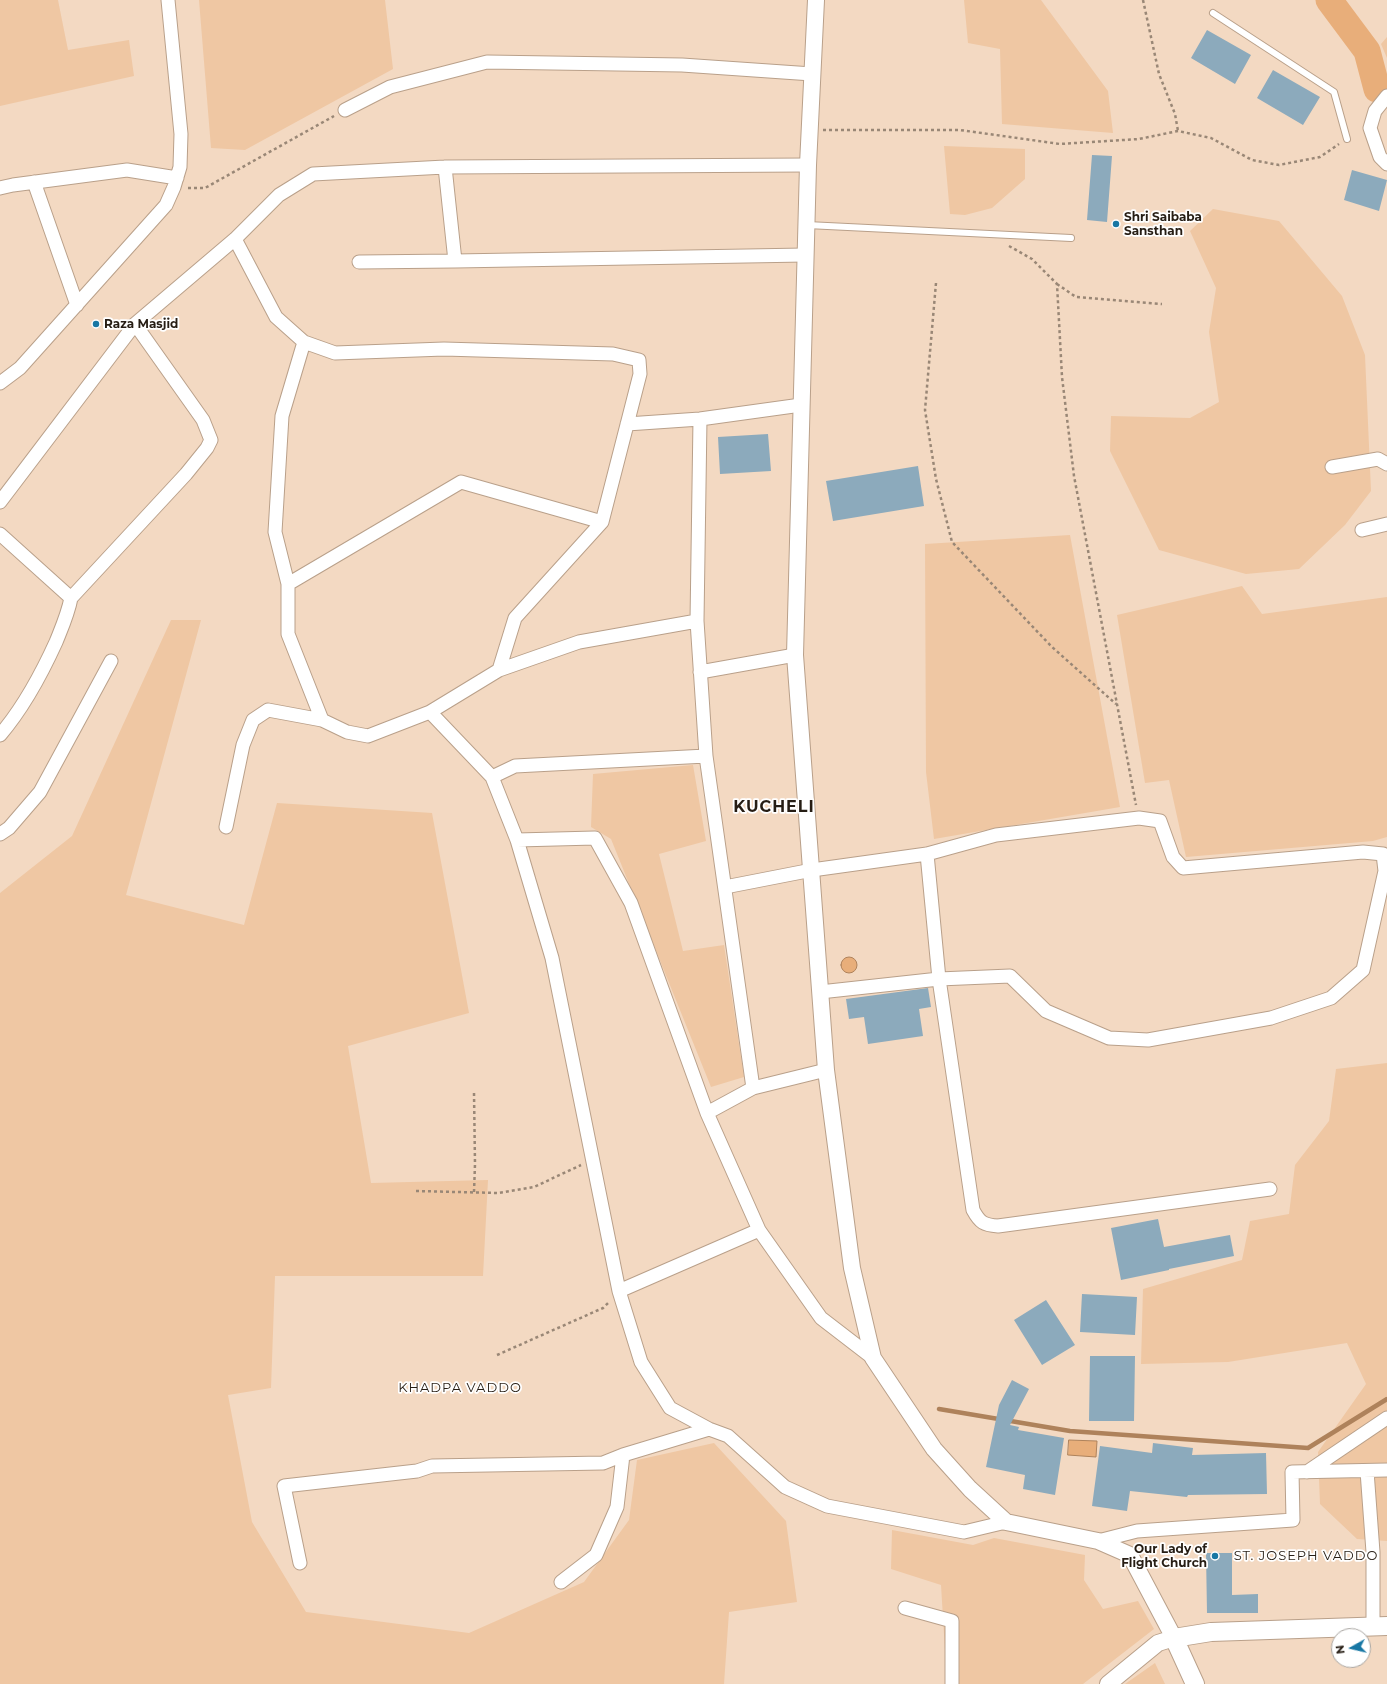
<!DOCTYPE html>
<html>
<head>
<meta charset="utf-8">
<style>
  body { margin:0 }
  #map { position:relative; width:1387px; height:1684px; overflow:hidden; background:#f3d9c2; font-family:Montserrat,sans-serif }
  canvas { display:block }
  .north { position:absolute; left:1331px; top:1628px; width:40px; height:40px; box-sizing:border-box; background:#fff; border:1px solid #a8a5a1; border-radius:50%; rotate:262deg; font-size:11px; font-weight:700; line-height:16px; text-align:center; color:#261d14 }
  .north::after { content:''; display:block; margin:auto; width:14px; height:18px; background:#1777a4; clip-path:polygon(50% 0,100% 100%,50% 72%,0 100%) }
</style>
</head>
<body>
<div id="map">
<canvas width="1387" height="1684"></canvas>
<div class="north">N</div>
</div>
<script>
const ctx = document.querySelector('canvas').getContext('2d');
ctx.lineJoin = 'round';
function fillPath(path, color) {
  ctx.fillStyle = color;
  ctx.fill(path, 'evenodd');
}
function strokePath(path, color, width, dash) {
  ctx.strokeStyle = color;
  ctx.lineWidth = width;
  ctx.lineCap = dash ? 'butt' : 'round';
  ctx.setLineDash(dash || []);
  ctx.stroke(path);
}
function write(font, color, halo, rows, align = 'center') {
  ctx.font = font + ' Montserrat,sans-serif';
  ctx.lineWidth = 3.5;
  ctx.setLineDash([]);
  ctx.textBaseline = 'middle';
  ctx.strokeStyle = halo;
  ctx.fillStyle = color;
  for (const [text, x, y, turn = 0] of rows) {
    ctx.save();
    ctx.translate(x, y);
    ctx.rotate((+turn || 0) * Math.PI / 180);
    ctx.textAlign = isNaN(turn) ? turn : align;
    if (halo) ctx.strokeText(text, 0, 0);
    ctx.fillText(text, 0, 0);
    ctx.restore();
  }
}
const green = new Path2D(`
  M0,0h58l10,50 61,-10 5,36 -134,30z
  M199,0h186l8,69 -148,81 -34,-2z
  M964,0h77l67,91 5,42 -111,-9 -2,-75 -32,-6z
  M1387,37v21l-6,-14z
  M944,146l81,3v30l-33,29 -27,7 -15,-1z
  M1213,209l66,12 63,75 23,59 6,136 -26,34 -46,44 -53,5 -87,-24 -49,-99 1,-35 79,2 29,-16 -10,-70 7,-44 -26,-57z
  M1070,535l50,272 -186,32 -8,-67 -1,-228z
  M1242,586l20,28 125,-17v240l-14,4 -187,16 -17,-77 -24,3 -28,-168z
  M171,620h30l-75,275 118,30 33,-122 155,10 37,200 -121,33 23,137 117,-3 -5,96h-208l-4,112 -43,7 24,127 54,90 163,21 115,-51 45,-62 8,-60 77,-17 72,78 11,81 -68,10 -5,72h-724v-791l72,-57z
  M693,765l13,76 -47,13 24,97 41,-6 20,132 -33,10 -100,-248 -20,-12 2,-53z
  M1387,1063v478l-30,-2 -37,-35 -2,-52 48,-68 -19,-41 -119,19 -87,2 2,-75 99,-29 8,-39 39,-7 6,-49 34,-44 7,-52z
  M892,1530l81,15 21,-7 91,17 -1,25 19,29 35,-8 16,28 -71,55h-136l-6,-99 -50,-16z
  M1155,1663l10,21h-40z`);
const water = new Path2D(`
  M841 965a8 8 0 1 1 16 0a8 8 0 1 1-16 0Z
  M1069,1440l28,1 -1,16 -28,-2z`);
const stream = new Path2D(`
  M939,1409l131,22 238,17 79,-49`);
const river = new Path2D(`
  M1329,0l38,51 10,38 10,3`);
const building = new Path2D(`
  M1207,30l44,25 -16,29 -44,-26z
  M1273,70l47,27 -17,28 -46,-27z
  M1092,155l20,1 -5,66 -20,-2z
  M1352,170l35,10 -8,31 -35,-11z
  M768,434l3,37 -51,3 -2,-37z
  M918,466l6,40 -91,15 -7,-40z
  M928,988l3,19 -12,2 4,27 -55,8 -4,-27 -15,2 -3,-20z
  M1158,1219l6,28 66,-12 4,21 -65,13v1l-48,10 -10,-52z
  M1082,1294l55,3 -2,38 -55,-3z
  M1046,1300l29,45 -33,20 -28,-45z
  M1090,1356h45l-1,65h-45z
  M1012,1380l17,9 -19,36 9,2 -1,3 46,8 -9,57 -32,-6 2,-14 -39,-8 13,-62z
  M1153,1443l40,5 -1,7 74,-2 1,41 -79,1 -1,2 -57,-6 -3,20 -35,-5 8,-60 52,7z
  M1206,1553h26v42l26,-1v19h-51z`);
const path = new Path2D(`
  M1143,0l16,74 16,40 3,17
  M823,130h137l100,14 79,-5 39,-8 33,7 41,22 27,5 41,-8 19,-13
  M188,188h17l129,-72
  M1009,246l23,13 25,25 5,93 12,99 62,329
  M936,283l-11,127 11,69 16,63 100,105 64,57
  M1057,284l19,13 86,7
  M416,1191l82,2 36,-6 47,-22
  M474,1192l1,-28 -1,-72
  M497,1355l106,-47 5,-5`);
const service = new Path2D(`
  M1213,13l121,79 13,47
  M807,225l264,13`);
const minor = new Path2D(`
  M1387,96l-12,15 -5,17 10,29 7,7
  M345,110l45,-23 97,-25 195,3 130,9
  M445,167l10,94 350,-6
  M34,182l43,123
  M0,188l13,-3 114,-15 50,8
  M235,239l41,78 28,25 31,11 109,-4 169,5 26,6 1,14 -38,148 -87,96 -16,52
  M359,262l96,-1
  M304,342l-22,74 -7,116 13,52v50l34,86
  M0,383l20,-15 146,-163 8,-18 6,-20 1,-33 -13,-134
  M700,419l-3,202 9,135 47,332
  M627,424l73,-5 101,-14
  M1332,467l46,-8 9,5
  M0,502l135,-178 100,-85 44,-44 34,-21 132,-7 363,-2
  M1362,530l25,-6
  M0,534l71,64
  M288,584l173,-102 141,40
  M700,672l95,-17
  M430,712l62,65 25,63 35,118 67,333 22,71 29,46 39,21 19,7 57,51 42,19 137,26 42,-10
  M0,735c24,-28 41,-60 56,-93 6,-15 12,-28 15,-44l115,-124 21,-26 4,-8 -8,-20 -68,-96
  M492,777l23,-11 191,-10
  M226,827l17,-82 10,-25 15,-10 54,10 25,12 21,4 62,-24 69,-42 80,-28 118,-21
  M0,834l9,-6 31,-36 71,-131
  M517,840l78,-2 36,65 76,210 52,117 62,88 52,40
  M927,854l12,125 34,231c7,13 11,15 25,16l272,-37
  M725,887l87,-17 115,-16 69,-19 143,-17 21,3 13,36 10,11 180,-16 20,2 2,17 -22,99 -32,28 -60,20 -123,22 -39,-2 -63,-27 -36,-35 -71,3 -119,13
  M707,1113l46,-25 73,-18
  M619,1291l140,-61
  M1367,1471l6,81v74
  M1307,1472l80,-54
  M1098,1541l39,-10 156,-11 -1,-48 95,-2
  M300,1563l-16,-77 133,-15 15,-5 171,-3 20,-8 86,-26
  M561,1582l35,-27 21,-48 6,-52
  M905,1608l47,13v63`);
const tertiary = new Path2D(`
  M816,0l-8,165 -13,490 31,415 26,198 21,90 61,91 36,40 36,33 92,19 32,14 44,83 -16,5 -50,41`);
const secondary = new Path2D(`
  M1195,1684l-21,-46 37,-6 176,-6`);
const markers = [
  [1116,224,4,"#1777a4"],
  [96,324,4,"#1777a4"],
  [1215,1556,4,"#1777a4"]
];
const poiNames = [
  ["Shri Saibaba",1124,217],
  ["Sansthan",1124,231],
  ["Raza Masjid",104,324],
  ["Our Lady of",1207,1549,"right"],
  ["Flight Church",1207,1563,"right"]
];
const neighbourhoodNames = [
  ["KHADPA VADDO",460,1388],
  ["ST. JOSEPH VADDO",1306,1556]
];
const districtNames = [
  ["KUCHELI",774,807]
];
fillPath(green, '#efc7a3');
fillPath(water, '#e8ae7a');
strokePath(water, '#ae825b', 1);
strokePath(stream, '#ae825b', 4.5);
strokePath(river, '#e8ae7a', 27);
fillPath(building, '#8caabc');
strokePath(service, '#b9a08a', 8);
strokePath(minor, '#b9a08a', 15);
strokePath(tertiary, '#b9a08a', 18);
strokePath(secondary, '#b9a08a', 20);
strokePath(path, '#998776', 2.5, [3, 3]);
strokePath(service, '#fff', 6);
strokePath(minor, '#fff', 13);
strokePath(tertiary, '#fff', 16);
strokePath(secondary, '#fff', 18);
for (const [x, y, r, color] of markers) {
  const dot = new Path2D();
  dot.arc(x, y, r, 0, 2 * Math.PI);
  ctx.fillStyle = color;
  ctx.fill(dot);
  strokePath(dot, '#fff', 1.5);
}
write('bold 12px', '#261d14', '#fff', poiNames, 'left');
ctx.letterSpacing = '1px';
write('13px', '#261d14', '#fff', neighbourhoodNames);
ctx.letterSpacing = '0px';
ctx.letterSpacing = '1px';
write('bold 16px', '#261d14', '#fff', districtNames);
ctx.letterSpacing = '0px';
</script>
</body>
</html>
